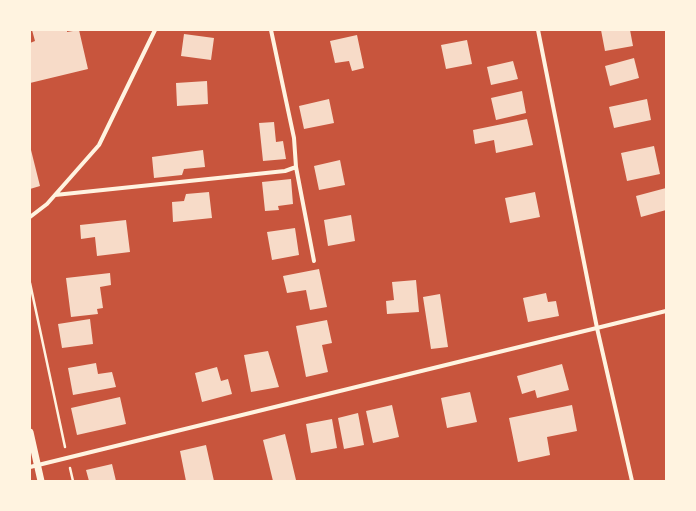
<!DOCTYPE html>
<html>
<head>
<meta charset="utf-8">
<style>
  body { margin:0 }
  #map { position:relative; width:696px; height:511px; overflow:hidden; background:#c8553d; font-family:"DejaVu Sans",sans-serif }
  canvas { display:block }
  .frame { position:absolute; inset:0; border:31px solid #fff3e0; pointer-events:none }
</style>
</head>
<body>
<div id="map">
<canvas width="696" height="511"></canvas>
<div class="frame"></div>
</div>
<script>
const ctx = document.querySelector('canvas').getContext('2d');
ctx.lineJoin = 'round';
function fillPath(path, color) {
  ctx.fillStyle = color;
  ctx.fill(path, 'evenodd');
}
function strokePath(path, color, width, dash) {
  ctx.strokeStyle = color;
  ctx.lineWidth = width;
  ctx.lineCap = dash ? 'butt' : 'round';
  ctx.setLineDash(dash || []);
  ctx.stroke(path);
}
const building = new Path2D(`
  M32,30h35v2l12,-2 9,39 -58,14v-40l5,-2z
  M601,30h29l3,16 -28,5z
  M184,34l30,4 -3,22 -30,-4z
  M357,35l7,33 -12,3 -3,-10 -14,2 -5,-22z
  M467,40l5,24 -26,5 -5,-24z
  M634,58l5,20 -29,8 -5,-20z
  M513,61l5,18 -27,6 -4,-18z
  M207,81l1,23 -31,2 -1,-23z
  M522,91l4,22 -30,7 -5,-22z
  M329,99l5,24 -30,6 -5,-23z
  M647,99l4,21 -37,8 -5,-21z
  M527,119l6,26 -37,8 -2,-13 -19,4 -2,-14z
  M274,122l2,20 7,-1 3,18 -23,2 -4,-38z
  M30,146l10,40 -10,3z
  M654,146l6,28 -33,7 -6,-28z
  M203,150l2,17 -21,2 -2,6 -28,3 -2,-21z
  M340,160l5,25 -26,5 -5,-24z
  M291,179l2,25 -15,2 1,4 -14,1 -3,-29z
  M666,188v22l-25,7 -5,-21z
  M209,192l3,26 -39,4 -1,-20 12,-1 2,-7z
  M535,192l5,25 -30,6 -5,-25z
  M351,215l4,26 -27,5 -4,-26z
  M126,220l4,32 -33,4 -2,-19 -14,2 -1,-14z
  M295,228l4,27 -27,5 -5,-28z
  M319,269l8,38 -17,3 -4,-20 -19,3 -4,-17z
  M110,273l1,12 -11,2 3,21 -6,1 1,5 -27,3 -5,-39z
  M416,280l3,32 -32,2 -1,-13 8,-1 -2,-18z
  M546,293l2,9 8,-1 3,15 -31,6 -5,-24z
  M440,294l8,53 -17,2 -8,-52z
  M90,319l3,25 -31,4 -4,-24z
  M327,320l5,23 -10,2 6,27 -22,5 -10,-51z
  M268,351l11,36 -28,5 -7,-37z
  M96,363l2,11 14,-2 4,15 -43,8 -5,-27z
  M562,364l7,26 -32,8 -2,-8 -13,4 -5,-18z
  M217,367l4,14 7,-2 4,15 -30,8 -7,-29z
  M470,392l7,30 -30,6 -6,-30z
  M120,397l6,27 -49,11 -6,-27z
  M392,405l7,32 -26,6 -7,-32z
  M572,405l5,26 -30,6 3,18 -32,7 -9,-44z
  M358,413l6,32 -20,4 -6,-31z
  M332,419l5,29 -26,5 -5,-29z
  M285,434l11,46 -23,1 -10,-41z
  M206,445l8,36h-28l-6,-30z
  M112,464l4,17h-27l-3,-11z`);
const path = new Path2D(`
  M30,283l35,164
  M70,468l3,13`);
const minor = new Path2D(`
  M538,30l59,298 35,153
  M296,167l18,94
  M55,195l230,-24 11,-4 -2,-29 -23,-108
  M30,217l17,-13 52,-59 56,-115
  M30,467l636,-156`);
const tertiary = new Path2D(`
  M30,432l11,49`);
fillPath(building, '#f7dbc8');
strokePath(path, '#fff3e0', 2.5);
strokePath(minor, '#fff3e0', 4);
strokePath(tertiary, '#fff3e0', 7);
</script>
</body>
</html>
